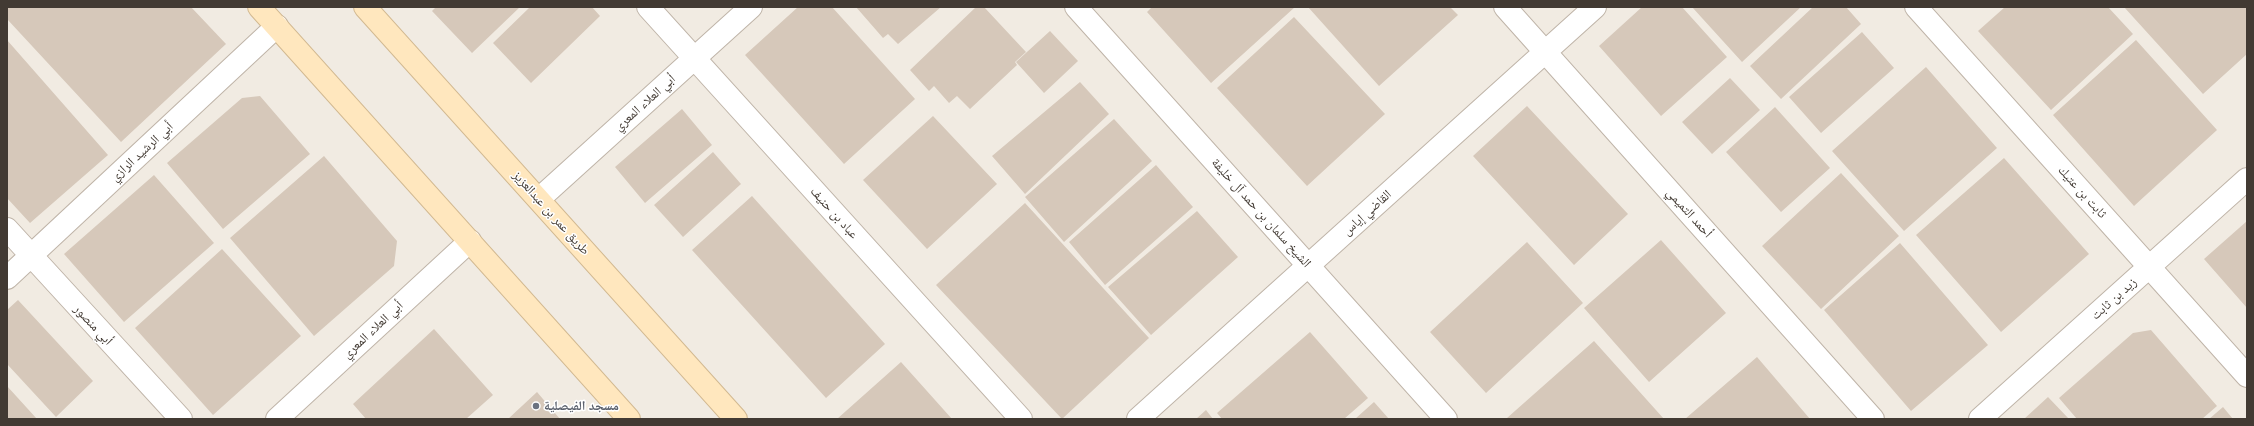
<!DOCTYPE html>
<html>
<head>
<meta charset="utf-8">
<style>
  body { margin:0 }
  #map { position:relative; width:2254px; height:426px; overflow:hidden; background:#f1ebe2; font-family:"Noto Sans",sans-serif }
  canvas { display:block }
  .frame { position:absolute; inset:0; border:8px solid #423a33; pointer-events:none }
</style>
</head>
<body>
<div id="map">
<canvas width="2254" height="426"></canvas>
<div class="frame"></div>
</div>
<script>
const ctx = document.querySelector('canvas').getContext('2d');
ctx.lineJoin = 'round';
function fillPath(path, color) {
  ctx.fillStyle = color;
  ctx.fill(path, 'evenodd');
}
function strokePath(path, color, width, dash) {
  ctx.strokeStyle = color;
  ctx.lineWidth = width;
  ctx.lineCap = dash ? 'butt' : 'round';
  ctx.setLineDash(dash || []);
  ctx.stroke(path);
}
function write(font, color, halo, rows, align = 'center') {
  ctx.font = font + ' "Noto Sans","Noto Naskh Arabic",sans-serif';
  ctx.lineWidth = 3;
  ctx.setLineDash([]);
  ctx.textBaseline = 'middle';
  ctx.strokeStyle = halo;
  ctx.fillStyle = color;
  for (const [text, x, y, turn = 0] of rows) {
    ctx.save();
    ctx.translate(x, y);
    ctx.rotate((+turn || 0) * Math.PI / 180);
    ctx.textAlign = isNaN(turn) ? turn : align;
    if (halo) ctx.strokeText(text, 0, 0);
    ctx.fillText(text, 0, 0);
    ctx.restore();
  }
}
const building = new Path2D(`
  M7,7h184l35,37 -105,98 -114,-123z
  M436,7h84l-48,46 -40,-42z
  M530,7h62l8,9 -69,67 -38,-40z
  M798,7h34l83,92 -71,65 -99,-109z
  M856,7h85l-43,37 -10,-10 -5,4z
  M976,7h8l42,45 -11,10 2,3 -47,44 -13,-13 -8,7 -15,-17 -5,5 -19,-21z
  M1152,7h143l-84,76 -64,-71z
  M1308,7h142l8,8 -79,71z
  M1642,7h40l45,50 -66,59 -62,-70z
  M1692,7h109l-59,55z
  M1813,7h33l15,17 -80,75 -31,-33z
  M2005,7h103l25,27 -82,76 -73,-79z
  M2124,7h123v47l-44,40z
  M1294,17l91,97 -78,72 -90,-98z
  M1050,31l28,30 -34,32 -28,-31z
  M1862,32l32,36 -73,65 -32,-36z
  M7,40l101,115 -78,68 -23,-25z
  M2136,40l81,90 -83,76 -81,-91z
  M1926,67l71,81 -93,83 -72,-80z
  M1730,78l30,32 -48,44 -30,-32z
  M1080,82l29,32 -84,80 -33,-38z
  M260,96l50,58 -87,75 -56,-66 75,-65z
  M1527,106l101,108 -54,51 -101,-109z
  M1775,107l55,61 -49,44 -55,-60z
  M682,109l30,36 -67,58 -30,-36z
  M933,116l64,68 -70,65 -64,-69z
  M1114,119l38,42 -88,81 -39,-45z
  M713,152l28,32 -58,53 -29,-32z
  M324,156l73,85 -3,25 -80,70 -84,-98z
  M2004,158l85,96 -88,78 -85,-97z
  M1156,165l37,42 -88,78 -36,-43z
  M1841,173l58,63 -78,73 -59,-63z
  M154,175l60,68 -90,79 -60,-68z
  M752,196l133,148 -59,54 -134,-148z
  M1025,203l124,135 -87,81 -126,-134z
  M1197,211l41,46 -87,78 -43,-48z
  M2247,221v87l-43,-49z
  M1661,240l65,73 -77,69 -65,-74z
  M1527,242l56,61 -97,90 -56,-61z
  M1900,243l88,102 -77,66 -87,-101z
  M222,249l79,87 -88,79 -78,-87z
  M18,300l75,81 -37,36 -49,-53v-54z
  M434,329l59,66 -27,24h-100l-13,-15z
  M2151,330l66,76 -15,13h-125l-18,-21 74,-65z
  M1310,332l58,66 -24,21h-122l-5,-6z
  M1594,341l70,78h-156l-1,-1z
  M1757,357l53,62h-125z
  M901,362l51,57h-115z
  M7,386l30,33h-30z
  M537,392l23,27h-52z
  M2048,397l21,22h-45z
  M1374,402l15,17h-34z
  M2223,407l10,12h-24z
  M1206,410l7,9h-17z`);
const minor = new Path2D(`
  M648,7l373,412
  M1076,7l370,412
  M1505,7l368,412
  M1916,7l331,369
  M539,199l212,-192
  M7,229l174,190
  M7,278l270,-252
  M277,419l193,-178
  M1138,419l457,-412
  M1980,419l267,-240`);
const secondary = new Path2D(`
  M259,7l370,412
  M365,7l371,412`);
const markers = [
  [536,406,4,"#6b7280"]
];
const streetNames = [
  ["أبي العلاء المعري",645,103,-42],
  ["أبي الرشيد الرازي",142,152,-43],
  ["ثابت بن عتيك",2082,192,48],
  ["طريق عمر بن عبدالعزيز",551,213,48],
  ["عباد بن حنيف",834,213,48],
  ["الشيخ سلمان بن حمد آل خليفة",1261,213,48],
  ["القاضي إياس",1367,213,-42],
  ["أحمد التميمي",1689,213,48],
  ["زيد بن ثابت",2114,299,-42],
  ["أبي منصور",93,325,47],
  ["أبي العلاء المعري",373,330,-43]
];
const worshipNames = [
  ["مسجد الفيصلية",544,406]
];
fillPath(building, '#d6c8ba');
strokePath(minor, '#bfb4a8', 24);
strokePath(secondary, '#d2b991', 24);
strokePath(minor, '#fff', 22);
strokePath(secondary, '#ffe7be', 22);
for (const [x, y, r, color] of markers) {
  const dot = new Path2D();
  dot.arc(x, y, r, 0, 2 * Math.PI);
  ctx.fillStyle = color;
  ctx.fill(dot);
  strokePath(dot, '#fff', 1.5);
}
write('13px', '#423a33', '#fff', streetNames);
write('bold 13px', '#5b616d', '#fff', worshipNames, 'left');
</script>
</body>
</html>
